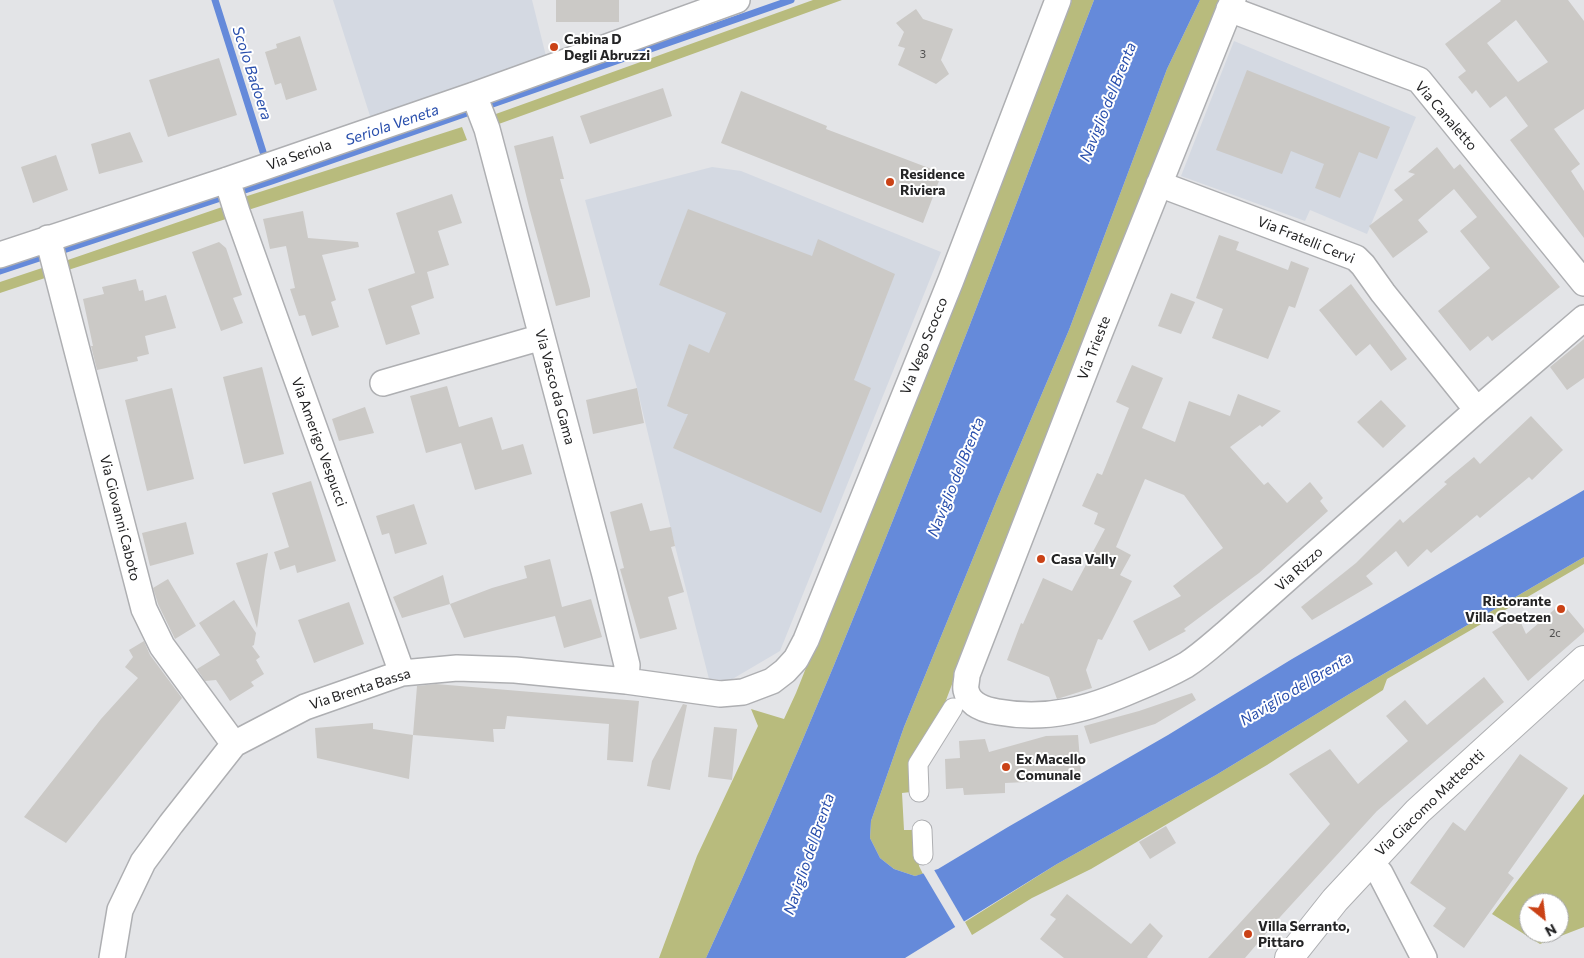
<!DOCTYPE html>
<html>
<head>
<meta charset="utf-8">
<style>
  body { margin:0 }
  #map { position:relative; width:1584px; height:958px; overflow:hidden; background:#e3e4e7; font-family:Commissioner,sans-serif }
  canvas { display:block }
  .north { position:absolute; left:1519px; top:893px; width:50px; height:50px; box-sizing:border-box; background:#fff; border:1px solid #a7a7a8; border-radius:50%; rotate:151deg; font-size:14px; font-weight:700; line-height:20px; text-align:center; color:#242425 }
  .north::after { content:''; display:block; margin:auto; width:18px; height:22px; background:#ca4216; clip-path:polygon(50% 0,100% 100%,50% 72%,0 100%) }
</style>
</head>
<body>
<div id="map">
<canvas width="1584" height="958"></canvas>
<div class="north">N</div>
</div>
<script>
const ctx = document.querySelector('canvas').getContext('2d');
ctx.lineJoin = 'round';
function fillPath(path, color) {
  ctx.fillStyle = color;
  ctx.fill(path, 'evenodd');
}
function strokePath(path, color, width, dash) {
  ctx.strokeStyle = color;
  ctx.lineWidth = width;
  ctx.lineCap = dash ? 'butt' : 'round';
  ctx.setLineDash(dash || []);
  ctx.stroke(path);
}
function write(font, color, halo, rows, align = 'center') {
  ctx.font = font + ' Commissioner,sans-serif';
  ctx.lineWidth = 4;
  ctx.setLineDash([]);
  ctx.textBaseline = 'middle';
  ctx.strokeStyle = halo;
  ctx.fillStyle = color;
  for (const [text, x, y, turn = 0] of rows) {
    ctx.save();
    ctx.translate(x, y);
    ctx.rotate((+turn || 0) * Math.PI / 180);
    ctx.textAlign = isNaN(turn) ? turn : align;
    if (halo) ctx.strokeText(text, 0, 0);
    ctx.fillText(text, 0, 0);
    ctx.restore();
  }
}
const built = new Path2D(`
  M333,0h199l15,60 -176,59z
  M1234,41l182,76 -49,117 -57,-24 -5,11 -124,-45z
  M712,167l29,4 200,81 -161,399 -51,30 -20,-2 -34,-133 -38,-158 -52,-188z`);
const green = new Path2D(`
  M813,0h29l-346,125 -3,-10z
  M1072,0h22c-48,124 -94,249 -143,373 -77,197 -156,393 -245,585h-47l38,-102 61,-130 -7,-17 33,10 12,-26z
  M1200,0h23l-264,666 -48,126 -9,1 2,37h13l2,36 4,8 -8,2 -21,-7 -14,-11 -10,-20 1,-17 33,-94 94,-230 71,-167 98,-261z
  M462,127l5,13 -222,71 -4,-13z
  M225,206l4,12 -164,53 -3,-9z
  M48,266l3,10 -51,17v-11z
  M1584,557v7l-197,115 -4,11 -116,75 -176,104 -59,29 -60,37 -7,-13 92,-58 159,-89 135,-82z
  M1584,794v133l-44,17 -48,-30zM1529,903h30v30h-30z`);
const water = new Path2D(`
  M1094,0h106l-33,69 -98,261 -71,167 -94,230 -33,94 -1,17 10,20 14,11 21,7 23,-7 70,-42 160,-92 124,-76 292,-169v67l-233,136 -135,82 -159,89 -152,94h-199c89,-192 168,-388 245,-585 49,-124 95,-249 143,-373z`);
const pier = new Path2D(`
  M933,868l33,57 -9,5 -35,-59z`);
const stream = new Path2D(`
  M215,0l49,155
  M0,271l272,-90 519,-181`);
const building = new Path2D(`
  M556,0h63v22h-63z
  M1500,0h68l16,21v88l-30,20 26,35 -9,7 13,20v47l-74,-98 18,-14 -22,-30 -16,12 -14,-18 -4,4 -14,-17 8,-6 -21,-27 56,-43zM1516,20l32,42 -30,20 -31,-39z
  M916,9l7,10 30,10 -12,31 8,14 -13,10 -38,-19 7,-17 -7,-2 6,-14 -8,-9z
  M300,36l17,54 -31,10 -5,-17 -6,2 -10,-33 12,-4 -1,-4z
  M219,58l18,57 -69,22 -19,-57z
  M1247,70l143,57 -13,32 -18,-7 -19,46 -25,-10 9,-24 -33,-13 -9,23 -66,-24z
  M663,88l9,28 -82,28 -10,-28z
  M741,91l86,35 -1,3 116,44 -19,50 -202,-80z
  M130,132l13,30 -44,12 -8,-30z
  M553,136l11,43h-4l30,111v7l-34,9 -27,-99 -15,-61z
  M1437,147l17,22 6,-5 100,123 -68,54 -4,-5 -18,15 -32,-40 52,-43 -30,-37 17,-14 -23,-28 -36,31 10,12 -35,26 -24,-32 34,-26 -9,-10 21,-16 -7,-2z
  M56,155l12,35 -35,13 -12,-36z
  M452,194l10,29 -24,8 11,34 -22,7 7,26 -23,8 9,28 -34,11 -18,-56 47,-16 -19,-60z
  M688,209l124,47 6,-17 77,35 -41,106 17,8 -50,125 -148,-65 15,-34h-3l-18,-8 22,-62 20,9 17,-40 -67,-28z
  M303,211l5,27 50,4 1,5 -37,8 14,45 -5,2 8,25 -27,9 -7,-21 -6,1 -9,-27 5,-1 -9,-42 -16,3 -7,-30z
  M1219,235l20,7 -3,8 52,20 3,-9 18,7 -14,40 -6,-2 -21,53 -56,-21 11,-29 -27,-11z
  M219,242l7,6 16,47 -9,3 10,25 -22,8 -29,-79z
  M136,279l3,12 4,-1 2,11 21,-6 10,33 -31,8 4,18 -12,3 1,4 -41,9 -6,-24h2l-10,-47 21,-5 -2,-7z
  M1351,284l56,75 -16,12 -21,-27 -14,12 -37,-46z
  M1171,293l24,9 -14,32 -23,-8z
  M1584,339v39l-17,12 -17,-23z
  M1132,365l31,13 -21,50 33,14 14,-41 41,15 8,-22 43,17 -19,16 -2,-2 -30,22 34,38 4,-3 19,21 23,-21 13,16 -3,3 8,10 -69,62 -75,56 2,2 -37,20 -16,-30 48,-25 -8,-10 50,-38 -39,-53 -39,-16 -29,68 15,8 -11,20 12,6 -30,59 -4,-1 -12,31 6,18 -35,11 -8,-22 -42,-17 14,-37 2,1 20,-46 29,13 33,-62 -11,-5 4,-11 -16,-7 15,-33 5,2 27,-67 -13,-6z
  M262,367l22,87 -40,10 -21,-87z
  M447,386l12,41 33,-10 10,33 21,-6 9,30 -57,16 -14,-47 -35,10 -16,-57z
  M172,388l22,91 -47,12 -22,-91z
  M637,388l7,35 -51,11 -7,-34z
  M1381,400l25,26 -23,22 -26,-26z
  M365,407l9,26 -35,8 -7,-22z
  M1531,416l32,34 -31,30 -3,-3 -49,41 -3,-3 -46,38 -4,-4 -19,18 -12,-16 -30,25 7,8 -61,36 -11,-13 55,-44 44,-44 3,4 44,-39 -3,-2 30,-25 6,7z
  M311,481l25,80 -39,12 -2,-8 -15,5 -6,-18 15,-5 -17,-54z
  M642,503l8,28 21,-4 4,19 -4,1 13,45 -16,5 9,32 -37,10 -20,-70 4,-1 -14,-56z
  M414,504l13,40 -32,10 -6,-21 -7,2 -6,-19z
  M186,522l8,32 -44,12 -8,-33z
  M268,553l-3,17 -8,58 -21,-65z
  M550,559l12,48 29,-8 11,38 -38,11 -9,-32 -91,22 -14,-34 42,-16 35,-10 -3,-12z
  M443,575l7,29 -48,14 -9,-21z
  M168,579l28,47 -21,13 -17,-35 -5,-16z
  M234,600l22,33 -2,12 -2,1 8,11 -4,3 8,14 -13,8 3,4 -24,15 -14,-21 -11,1 -8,-12 23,-14 -21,-32z
  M349,602l15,42 -50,19 -16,-43z
  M1562,603l22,26v3l-56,49 -36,-49 26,-16 8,18z
  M144,641l6,14 32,43 -116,145 -42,-26 77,-98 37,-41 -13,-11 8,-10 -4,-7z
  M1484,677l20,25 -127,109 -96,105 -36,42h-37l122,-134 -41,-50 41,-25 28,35 50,-43 -22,-25 19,-16 22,25z
  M436,684l203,17 -6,61 -26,-2 2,-36 -102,-8 -2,13h-12l1,13 -81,-7 4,-49z
  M1192,693l4,7 -41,24 -65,20 -6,-18 55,-15z
  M683,704l4,1 -17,85 -23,-4 5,-25z
  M373,723v6l40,6 -4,44 -92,-21 -2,-30z
  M714,727l23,2 -5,51 -24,-3z
  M1078,735l3,38 -13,2v5l-63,3v10l-41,2 -1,-7 -17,1 -1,-30 15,-1 -1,-17 26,-2 4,13 57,-16z
  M1520,754l48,34 -60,85 6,5 -50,70 -31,-22 13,-18 -36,-25 43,-61 12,9z
  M1166,826l10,17 -26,16 -11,-17z
  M1067,894l64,50 19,-21 13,13 -16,21 1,1h-84l-24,-19 16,-20 -6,-4z`);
const pedestrian = new Path2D(`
  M919,792l-1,-28 35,-56
  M922,830l1,25`);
const minor = new Path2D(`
  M1233,0l-133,332 -133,343c0,5 -2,11 -1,15 3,15 19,20 32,22 50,9 91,-3 137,-23 17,-7 35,-15 51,-24 14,-9 26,-20 39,-31l252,-224 107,-92
  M1229,9l190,71 165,203
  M474,95l13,34 118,446 22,90 -1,16
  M227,180l10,32 165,461
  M1159,184l197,74 7,7 20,28 94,117
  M48,238l96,371 18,37 72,98
  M0,255l227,-75 247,-85 263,-95
  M383,383l159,-46
  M1369,862l11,11 44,85
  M112,958l8,-48 23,-48 28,-38 63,-80 71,-37 97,-34 55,-5 58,2 111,11 94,13 23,-2 29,-11 13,-10 11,-12 10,-19 145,-360 107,-280`);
const primary = new Path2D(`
  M1289,958l46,-58 83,-89 166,-151`);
const markers = [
  [554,47,5,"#ca4216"],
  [890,182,5,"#ca4216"],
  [1041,559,5,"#ca4216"],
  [1561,609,5,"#ca4216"],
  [1006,767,5,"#ca4216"],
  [1248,934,5,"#ca4216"]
];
const numberNames = [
  ["3",923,54],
  ["2c",1555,633]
];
const poiNames = [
  ["Cabina D",564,39],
  ["Degli Abruzzi",564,55],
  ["Residence",900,174],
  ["Riviera",900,190],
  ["Casa Vally",1051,559],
  ["Ristorante",1551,601,"right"],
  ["Villa Goetzen",1551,617,"right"],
  ["Ex Macello",1016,759],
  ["Comunale",1016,775],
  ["Villa Serranto,",1258,926],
  ["Pittaro",1258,942]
];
const streetNames = [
  ["Via Canaletto",1446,116,49],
  ["Via Seriola",299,155,-19],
  ["Via Fratelli Cervi",1306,240,22],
  ["Via Vego Scocco",924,346,-68],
  ["Via Trieste",1094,348,-69],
  ["Via Vasco da Gama",555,387,75],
  ["Via Amerigo Vespucci",319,442,70],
  ["Via Giovanni Caboto",120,518,76],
  ["Via Rizzo",1299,569,-42],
  ["Via Brenta Bassa",360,689,-18],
  ["Via Giacomo Matteotti",1430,803,-44]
];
const waterNames = [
  ["Scolo Badoera",252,73,72],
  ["Naviglio del Brenta",1108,102,-68],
  ["Seriola Veneta",392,125,-19],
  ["Naviglio del Brenta",956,477,-68],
  ["Naviglio del Brenta",1296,689,-31],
  ["Naviglio del Brenta",809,854,-71]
];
fillPath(built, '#d4d9e2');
fillPath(green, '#b8bb7d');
fillPath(water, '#658ada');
fillPath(pier, '#e3e4e7');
strokePath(stream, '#658ada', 7);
fillPath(building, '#cbc9c6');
strokePath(pedestrian, '#aeafb2', 21);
strokePath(minor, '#aeafb2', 28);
strokePath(primary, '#aeafb2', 30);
strokePath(pedestrian, '#fff', 19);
strokePath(minor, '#fff', 25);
strokePath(primary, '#fff', 28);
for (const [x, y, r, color] of markers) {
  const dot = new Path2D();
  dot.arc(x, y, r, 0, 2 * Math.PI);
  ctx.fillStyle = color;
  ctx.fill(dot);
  strokePath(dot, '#fff', 2);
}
write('11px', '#4e4d4d', null, numberNames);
write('bold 14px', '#242425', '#fff', poiNames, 'left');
write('14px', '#242425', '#fff', streetNames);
write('italic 15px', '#284eac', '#fff', waterNames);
</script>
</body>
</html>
